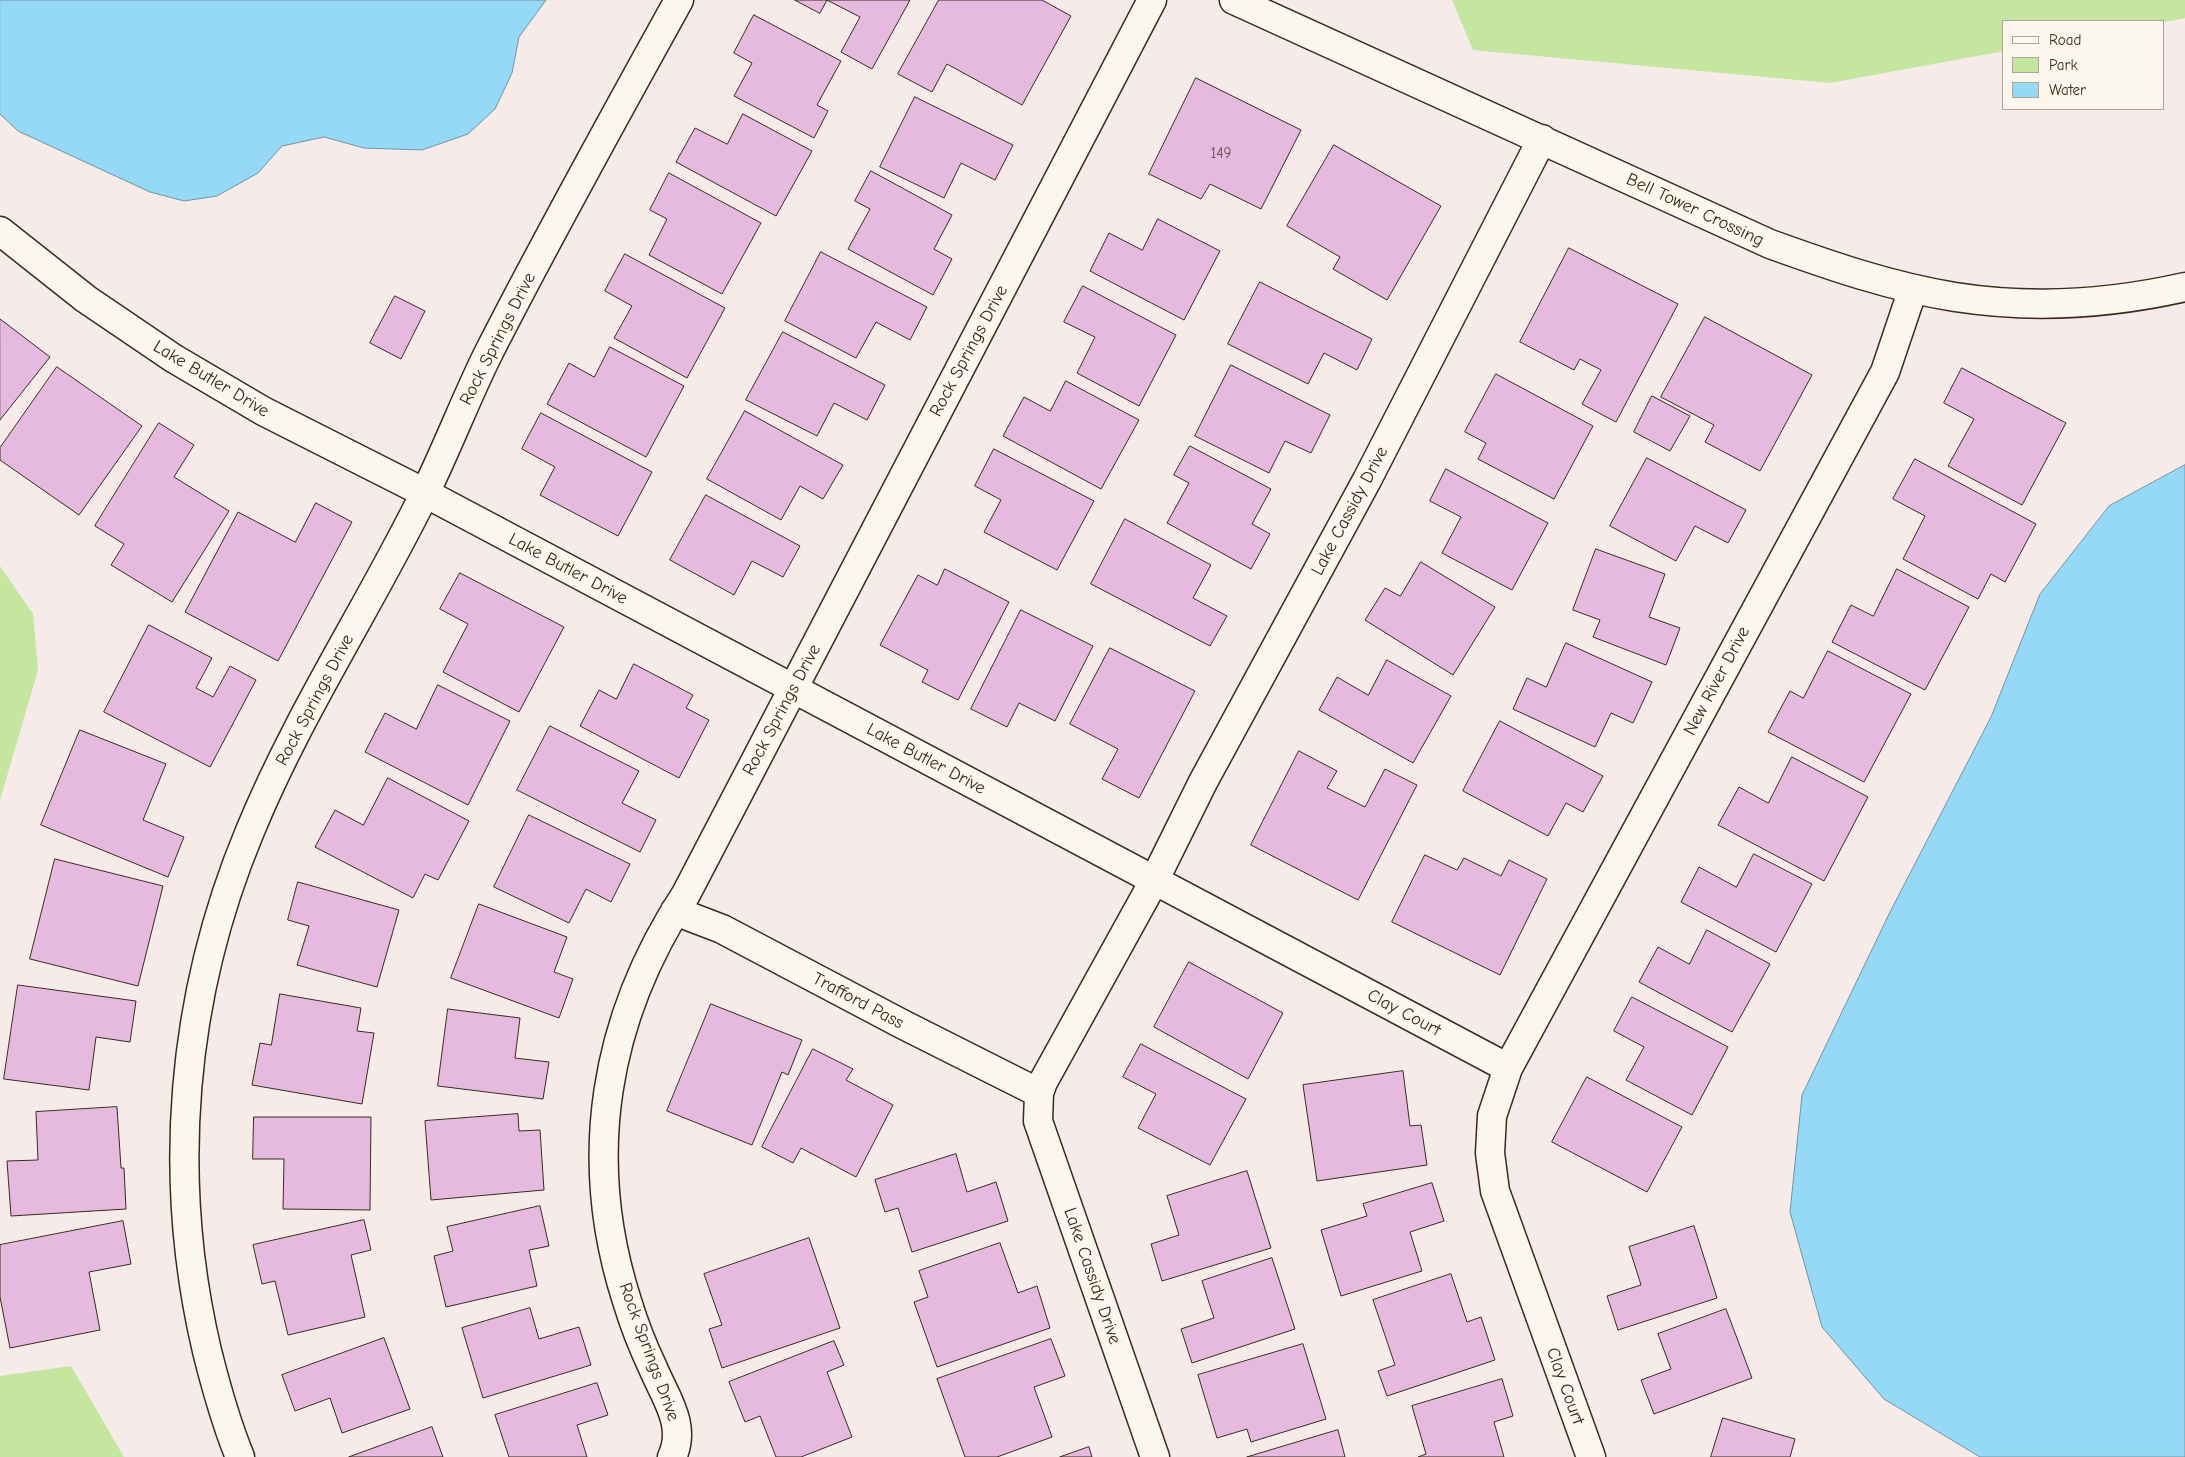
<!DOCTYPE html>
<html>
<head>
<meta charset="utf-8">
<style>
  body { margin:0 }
  #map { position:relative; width:2185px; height:1457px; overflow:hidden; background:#f7ebe9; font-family:"Comic Neue",sans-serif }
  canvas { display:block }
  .legend { position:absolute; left:2002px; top:20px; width:162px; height:90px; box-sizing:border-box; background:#fbf7ec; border:1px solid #aea59a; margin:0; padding:6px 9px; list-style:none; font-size:15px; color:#3b2a1e }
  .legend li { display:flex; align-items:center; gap:10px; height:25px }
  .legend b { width:25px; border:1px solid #aea59a }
</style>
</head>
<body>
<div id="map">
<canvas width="2185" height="1457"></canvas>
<ul class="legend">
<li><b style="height:6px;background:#fbf7ec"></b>Road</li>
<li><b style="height:14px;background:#c4e69f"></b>Park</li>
<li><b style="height:14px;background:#96d9f7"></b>Water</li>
</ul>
</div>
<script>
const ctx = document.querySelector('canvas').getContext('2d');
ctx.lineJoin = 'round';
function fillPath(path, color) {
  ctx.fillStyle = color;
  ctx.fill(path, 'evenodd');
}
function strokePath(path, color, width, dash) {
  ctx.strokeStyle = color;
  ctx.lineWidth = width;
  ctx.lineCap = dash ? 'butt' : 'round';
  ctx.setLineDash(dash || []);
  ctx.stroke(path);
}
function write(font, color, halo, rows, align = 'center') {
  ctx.font = font + ' "Comic Neue",sans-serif';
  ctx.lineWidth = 4;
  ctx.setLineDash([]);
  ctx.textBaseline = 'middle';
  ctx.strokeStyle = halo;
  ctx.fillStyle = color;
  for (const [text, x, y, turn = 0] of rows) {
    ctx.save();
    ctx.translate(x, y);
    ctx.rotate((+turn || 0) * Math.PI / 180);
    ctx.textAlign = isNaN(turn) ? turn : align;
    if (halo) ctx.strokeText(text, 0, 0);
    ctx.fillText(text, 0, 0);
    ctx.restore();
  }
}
const green = new Path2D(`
  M1452,0h733v18l-21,4 -160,-1v30l-174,32 -357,-33z
  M0,566l33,48 5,56 -38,130z
  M71,1366l53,91h-124v-81z`);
const water = new Path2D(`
  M0,0h546l-27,37 -7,36 -17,36 -27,25 -46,16 -58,-2 -40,-11 -42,9 -24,27 -41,23 -33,5 -34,-9 -132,-61 -18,-17z
  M2185,465v992h-205l-96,-58 -62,-72 -32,-115 12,-117 88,-183 101,-195 49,-123 69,-88z`);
const building = new Path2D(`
  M795,0h115l-38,69 -31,-17 19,-35 -33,-17 -7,13z
  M939,0h103l29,16 -49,89 -75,-41 -15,28 -34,-18z
  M754,15l87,46 -24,44 11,6 -14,27 -80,-42 18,-33 -18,-10z
  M1196,78l105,52 -40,79 -51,-25 -9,15 -52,-25z
  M915,97l98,48 -18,35 -34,-17 -17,35 -64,-31z
  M743,114l69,37 -36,65 -100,-54 19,-34 32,16z
  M1334,145l107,61 -54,94 -54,-31 7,-12 -53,-31z
  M871,171l81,44 -18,34 18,10 -19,36 -85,-46 22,-40 -15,-8z
  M669,173l92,50 -39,71 -73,-39 18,-36 -17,-9z
  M1158,219l62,32 -36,69 -94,-49 19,-38 33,17z
  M1569,248l109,56 -62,118 -34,-18 19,-34 -21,-11 -6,11 -54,-28z
  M821,252l106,55 -17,33 -34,-18 -20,36 -71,-37z
  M625,254l100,54 -38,70 -73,-40 18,-32 -27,-15z
  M1260,282l112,57 -15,31 -33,-17 -16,31 -80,-40z
  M1083,286l93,49 -37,71 -62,-33 18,-36 -31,-15z
  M395,296l30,15 -24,48 -31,-16z
  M1705,317l107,58 -52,96 -55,-29 9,-17 -53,-28z
  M0,319l50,38 -50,63z
  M783,332l102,53 -18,35 -33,-17 -17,33 -71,-36z
  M610,347l74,39 -38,71 -99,-53 22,-41 25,14z
  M1231,365l99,50 -19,38 -26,-12 -16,32 -74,-37z
  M57,367l85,59 -63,89 -79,-55v-12z
  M1962,368l104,55 -44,82 -74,-39 26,-47 -30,-16z
  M1496,374l97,52 -39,73 -76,-40 8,-16 -21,-11z
  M1066,381l73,39 -38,69 -98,-53 21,-39 26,14z
  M1652,396l38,20 -20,35 -36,-19z
  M745,411l98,54 -20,34 -23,-13 -19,34 -74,-41z
  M541,413l111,59 -34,64 -78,-41 15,-28 -33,-18z
  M159,423l35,22 -20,32 55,34 -57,91 -61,-37 13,-21 -29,-18z
  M1190,446l81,43 -19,35 18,10 -19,35 -84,-46 22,-40 -15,-8z
  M994,449l100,52 -37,69 -73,-38 17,-32 -26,-14z
  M1647,458l99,52 -18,33 -33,-17 -19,35 -66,-35z
  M1915,459l121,65 -31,58 -14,-8 -13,25 -75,-40 22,-43 -32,-17z
  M1446,469l102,54 -36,67 -70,-37 19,-36 -31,-16z
  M706,495l94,51 -17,31 -31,-16 -18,34 -64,-35z
  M316,503l36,19 -74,139 -93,-49 53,-100 57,30z
  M1125,519l86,46 -18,33 34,18 -17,30 -119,-62z
  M1596,549l69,25 -16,43 31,11 -14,37 -73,-28 7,-17 -27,-10z
  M1421,562l74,45 -42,68 -88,-55 20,-32 15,8z
  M945,569l64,33 -51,98 -36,-18 6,-12 -48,-25 38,-70 19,10z
  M1897,569l72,38 -44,83 -93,-48 19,-37 22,11z
  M460,573l104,54 -45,85 -76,-40 25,-48 -28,-15z
  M1021,610l72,36 -38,75 -36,-18 -12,24 -36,-18z
  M149,625l63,33 -16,30 17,9 17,-31 26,14 -46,87 -106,-55z
  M1566,643l86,39 -19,41 -22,-10 -16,34 -82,-38 14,-31 19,9z
  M1110,648l85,43 -56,107 -37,-19 16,-30 -48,-25z
  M1828,651l83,43 -47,88 -96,-50 22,-41 13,7z
  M1387,660l64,36 -38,67 -94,-53 18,-33 31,18z
  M634,664l59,31 -7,13 23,12 -30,58 -99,-52 19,-36 17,9z
  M438,685l72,36 -42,84 -103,-53 20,-39 31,16z
  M1500,721l103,55 -20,36 -17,-9 -18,33 -85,-45z
  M550,726l89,45 -17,32 34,17 -16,32 -123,-62z
  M80,730l86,34 -23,56 41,17 -16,40 -127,-52z
  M1299,751l38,20 -10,17 38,19 20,-38 32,16 -59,115 -107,-55z
  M1792,757l76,40 -44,84 -106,-56 21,-38 29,16z
  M388,778l81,43 -31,59 -13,-6 -12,24 -98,-51 20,-37 28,15z
  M529,815l101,49 -19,38 -25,-13 -17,34 -75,-36z
  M1754,854l58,30 -36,68 -95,-50 18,-35 37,20z
  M1425,855l32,15 7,-12 37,18 8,-16 38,19 -47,96 -108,-53z
  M55,859l108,27 -25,100 -108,-27z
  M298,882l101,28 -22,77 -80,-22 12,-39 -21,-6z
  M479,904l88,33 -13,35 19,7 -14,39 -108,-40z
  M1707,930l63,34 -38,68 -93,-50 19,-35 31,17z
  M1189,962l94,51 -35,66 -94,-52z
  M18,985l118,16 -6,41 -34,-5 -7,53 -85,-11z
  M280,994l81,14 -4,23 17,2 -12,71 -110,-19 8,-42 11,2z
  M1632,997l96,50 -36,68 -66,-35 18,-33 -30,-16z
  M711,1004l91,36 -14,35 -6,-3 -30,73 -85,-34z
  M448,1009l72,9 -5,40 34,4 -6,37 -105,-13z
  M1141,1044l105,55 -36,66 -72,-37 18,-34 -33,-17z
  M813,1049l40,20 -7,11 47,25 -37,72 -55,-29 -8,15 -31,-16z
  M1403,1071l7,55 11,-1 6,40 -110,16 -14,-96z
  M1587,1077l95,50 -35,65 -95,-50z
  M117,1107l4,61h3l2,41 -115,7 -4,-55 31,-1 -2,-48z
  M518,1114l1,17 21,-1 4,60 -113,10 -6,-79z
  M254,1117h117l-1,93 -87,-1 1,-50h-31z
  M956,1154l11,38 29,-10 12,39 -96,31 -14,-44 -13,4 -10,-32z
  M1247,1171l24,77 -109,33 -11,-37 28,-9 -12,-39z
  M1432,1183l12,38 -34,11 12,39 -81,25 -20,-66 46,-14 -4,-12z
  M540,1206l9,40 -20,4 8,36 -91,21 -12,-51 19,-5 -6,-24z
  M364,1220l7,30 -20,5 14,62 -77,18 -13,-54 -13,3 -9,-39z
  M123,1221l8,43 -42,8 11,58 -90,18 -10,-51v-52z
  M1694,1226l23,72 -99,32 -11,-34 34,-11 -12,-38z
  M809,1238l31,90 -118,40 -13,-39 13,-4 -18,-51z
  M1000,1243l18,50 19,-7 13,42 -113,39 -23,-65 14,-5 -9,-26z
  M1272,1258l23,71 -103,34 -11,-34 33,-11 -12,-37z
  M1451,1274l16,48 14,-5 14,43 -108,36 -9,-25 17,-6 -22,-65z
  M530,1308l9,31 40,-12 12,38 -108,33 -21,-70z
  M1726,1309l26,69 -98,36 -13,-34 30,-11 -13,-35z
  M384,1338l26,71 -68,24 -12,-35 -35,13 -13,-36z
  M1051,1339l14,37 -31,11 18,50 -55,20h-32l-28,-78z
  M834,1341l10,24 -17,7 25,65 -51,20h-25l-16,-41 -15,6 -16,-40z
  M1303,1344l23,75 -75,23 -4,-13 -30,9 -19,-63z
  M1502,1379l11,37 -19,6 10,35h-86l8,-3 -14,-48z
  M597,1383l11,32 -31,10 10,32h-78l-14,-42z
  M1723,1418l72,21 -5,18h-79z
  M432,1427l11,30h-94z
  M1338,1430l7,27h-98z
  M1089,1447l3,10h-32z`);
const minor = new Path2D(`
  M1234,0l536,244c61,22 122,43 185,53 77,12 155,7 230,-10
  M0,231l86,68 87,59 90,53 162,82 1083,575
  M675,911l47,18 180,95 137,69
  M240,1457c-14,-34 -24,-70 -33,-106 -41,-174 -26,-355 43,-520 48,-117 119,-224 175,-338 22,-45 40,-92 62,-137 61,-120 127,-238 192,-356
  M672,1457c15,-32 -7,-60 -19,-89 -10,-21 -19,-44 -26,-67 -46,-143 -23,-282 59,-407l466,-894
  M1155,1457l-117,-336 1,-28 4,-11 111,-201 49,-99 164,-302 175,-341
  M1591,1457l-96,-266 -5,-38 2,-37 16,-48 377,-696 28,-83`);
const numberNames = [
  ["149",1221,154]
];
const streetNames = [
  ["Bell Tower Crossing",1695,210,25],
  ["Rock Springs Drive",498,339,-63],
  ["Rock Springs Drive",969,351,-62],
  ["Lake Butler Drive",211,379,31],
  ["Lake Cassidy Drive",1350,511,-62],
  ["Lake Butler Drive",568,569,28],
  ["New River Drive",1717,681,-62],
  ["Rock Springs Drive",315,700,-62],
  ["Rock Springs Drive",782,710,-62],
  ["Lake Butler Drive",926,759,28],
  ["Trafford Pass",858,1001,28],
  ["Clay Court",1404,1013,28],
  ["Lake Cassidy Drive",1092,1276,71],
  ["Rock Springs Drive",649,1352,70],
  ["Clay Court",1565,1386,70]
];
fillPath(green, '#c4e69f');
fillPath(water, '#96d9f7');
strokePath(water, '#7293a0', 1);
fillPath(building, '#e6b9de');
strokePath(building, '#3b2a1e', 1);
strokePath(minor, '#3b2a1e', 31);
strokePath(minor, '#fbf7ec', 28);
write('15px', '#664e4e', null, numberNames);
write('18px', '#3b2a1e', '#fbf7ec', streetNames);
</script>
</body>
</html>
